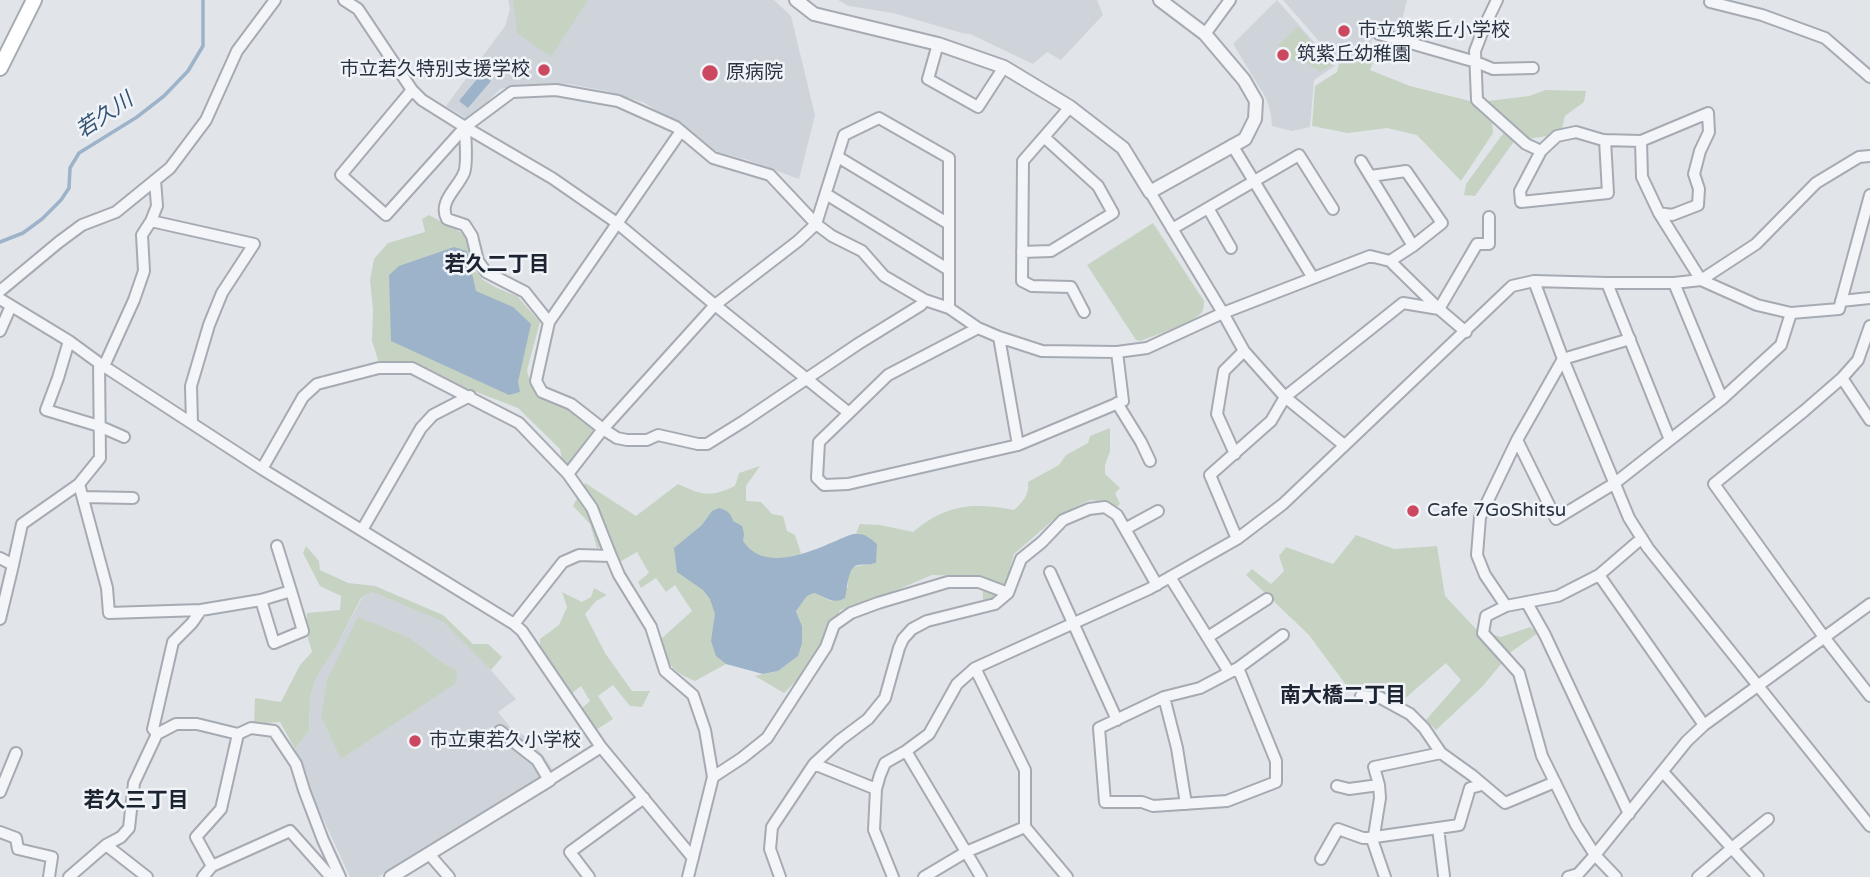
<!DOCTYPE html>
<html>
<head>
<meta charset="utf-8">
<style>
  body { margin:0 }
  canvas { display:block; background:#e1e4e9 }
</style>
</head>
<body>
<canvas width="1870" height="877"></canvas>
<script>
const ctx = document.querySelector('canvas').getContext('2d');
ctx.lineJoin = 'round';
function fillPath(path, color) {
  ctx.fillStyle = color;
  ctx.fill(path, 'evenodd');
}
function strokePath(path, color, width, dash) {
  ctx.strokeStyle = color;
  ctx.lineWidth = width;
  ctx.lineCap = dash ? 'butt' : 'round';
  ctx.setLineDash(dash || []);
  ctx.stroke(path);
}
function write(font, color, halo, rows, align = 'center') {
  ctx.font = font + ' "Varela Round","Noto Sans JP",sans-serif';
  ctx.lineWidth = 5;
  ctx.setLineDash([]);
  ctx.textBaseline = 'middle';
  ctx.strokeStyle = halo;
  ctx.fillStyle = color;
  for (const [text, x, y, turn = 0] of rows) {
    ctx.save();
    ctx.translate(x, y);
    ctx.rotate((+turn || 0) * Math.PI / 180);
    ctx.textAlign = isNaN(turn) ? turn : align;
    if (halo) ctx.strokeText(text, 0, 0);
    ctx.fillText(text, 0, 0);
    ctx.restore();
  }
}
const built = new Path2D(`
  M508,0h266l17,16 24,99 -16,64 -51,-19 -31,-8 -72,-49 -39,-12 -37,-7 -54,2 -15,3 -31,31 -23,-14 59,-80 5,-17z
  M838,0h259l6,15 -42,45 -14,-8 -14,12 -63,-30 -8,-1 -69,-20 -44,-7z
  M1277,0l58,66 -21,14 -4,47 -18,4 -20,-5 -1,-12 -5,-16 -33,-54z
  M1283,0h124l-8,33 -21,-3 -15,26 -24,8z
  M373,592l70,30 39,38 34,39 -18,13 16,20h6l23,23 11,16 -176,106h-28l-31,-67 -24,-61 14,-18 1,-35 6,-18 21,-33 25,-47z`);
const green = new Path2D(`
  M513,0h75l-37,57 -34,-24z
  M1298,27l34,38 -12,7 -14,-10 -13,-1 -15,-16z
  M1363,56l10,6 -3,8 40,16 64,16 18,20 1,11 -32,48 -44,-46 -30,-7 -39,5 -36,-7 3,-40 22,-14 2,-8z
  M1546,90l40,1 -2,11 -19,14 -3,12 -15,8 -19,3 -40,-38 41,-5z
  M1505,131l10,9 -40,56 -11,-1 2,-11z
  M429,215l35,19 12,37 7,9 14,8 20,8 23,26 -13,48 4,16 18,12 20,7 27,26 -25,34 -9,-5 -2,-11 -42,-41 -52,-20 -54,-26 -33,1 -7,-22 1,-31 -3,-30 4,-21 14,-16 37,-11 -3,-13z
  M1153,223l51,78c0,4 0,7 -2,11 -6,10 -49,24 -62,29l-4,-1 -49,-75z
  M1110,428v23l-5,14v9l15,14 -5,5 5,11 -4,4 -8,-6 -18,-2 -30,14 -46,40 -9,31 -12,13 -10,2 -1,-24 -50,-1 -47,20 -45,15 -21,42 -21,27 -14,14 -29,-17 23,-5 20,-15 4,-30 -6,-16 11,-14 7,-3 17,8 17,-14v-11l4,-9 24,-4v-19l-8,-7 -12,-4 4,-9 20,1 33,7c33,-28 60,-30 101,-22 8,-7 16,-16 14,-28l31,-17 7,-10 22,-12 2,-7z
  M760,466l-14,20v15l15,1 11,12 11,2 4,15 8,4 6,18 -75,111 -31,17c-23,-9 -29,-18 -34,-42l31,-28 -17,-26 -9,7 -10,-14 -15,10 -3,-6 11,-9 -12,-21 -19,11 -6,-18 -15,3 -7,-24 -17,-18 12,-23 51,33 42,-32c24,11 32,14 57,2l4,-13z
  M1356,535l38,14 43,-3 8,50 31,33 25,8 29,-10 8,6 -27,19 -29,35 -46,43 -10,-10 35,-40 -15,-17 -44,38 -21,1 -32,-13 -40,-54 -63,-60 6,-6 19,15 13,-13 -5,-15 7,-9 47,17z
  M306,546l13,15 1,9 28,13 27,3 68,29 30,29h15l14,13 -11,13 -48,-48 -70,-30 -12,6 -24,47 -21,33 -6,18 -1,35 -14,18 -15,-27 -26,2 1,-26 26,4 19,-37 12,-13 -6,-21 1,-18 33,-3 1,-14 -21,-10 -17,-33z
  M594,588l13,7 -11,6 -11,13 20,39 27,38h18l-8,16 -12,-1 -17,-21 -15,11 15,23 -17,11 -14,-22 8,-7 -9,-15 -10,8 -31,-47v-8l19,-14 8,-18 -5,-15 20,10 9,-5z
  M358,617l50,20 36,27 13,7 -1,12 -115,76 -20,-43 6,-36z`);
const water = new Path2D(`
  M482,73l9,8 -23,27 -9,-7z
  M454,247l13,4 9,40 37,16 18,17 -13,58 2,10 -11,3 -118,-54 -2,-66 10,-9z
  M719,508c8,2 12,5 14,13l9,5 2,8 -1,7c21,32 67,11 95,-1 5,-2 14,-7 20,-6 8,0 13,5 19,10l-1,19c-7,2 -11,1 -18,2 -11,2 -10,23 -13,33 -12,7 -19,-1 -31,-5l-7,3 -11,15 6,15v17l-4,13 -20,15 -15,3 -37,-10 -10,-8 -5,-15 4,-27 -5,-15 -7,-9 -26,-18 -3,-24 28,-23 10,-14z`);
const stream = new Path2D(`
  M0,242l23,-9 19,-14 19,-19 8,-12 1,-20 9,-15 58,-36 27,-21 24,-25 15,-25v-46`);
const minor = new Path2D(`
  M344,0l14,9 54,81 10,10 43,27c0,12 3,36 -1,46 -7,16 -26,29 -17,46l18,6 7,11 6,25 8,11 39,20 24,30 -13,59 6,11 29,12 32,25 14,9 10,2h20l11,-5 40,9h9l37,-23 114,-77 63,-39 4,-5
  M1497,0l-12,25 -10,26 2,49 49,44 15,7 16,-15 19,-4 27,8 38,1 1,36 17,36 42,67 55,-36 60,-61 43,-26 11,-1
  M1710,2l52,13 63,23 45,39
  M1205,34l25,-34
  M1379,34l97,28 17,7 40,-1
  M938,44l-10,35 50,28 26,-40
  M412,90l-71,85 45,40 79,-88
  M1070,107l-47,54 -1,120 10,5 39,1 13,25
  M1641,141l67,-28 1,19 -9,19 -6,23 5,15 -1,16 -26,10 -13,-2
  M1232,145l81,133
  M1541,151l-21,40 1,11 87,-9 -3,-53
  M838,157l111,67
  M1361,161l52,85
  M1371,176l35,-5 36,52 -29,23 -23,15
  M1150,192l73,121 147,-57 20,5 49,48 27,23
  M826,194l123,76
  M1208,208l23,40
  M151,221l6,-15 -2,-26
  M816,224l-18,17 -83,64 -98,-82 -65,-45 -87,-51 47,-35 44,-2 62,11 58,26 37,31 57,17 46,49 16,12 30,15 22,25 41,24 24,8v-150l-70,-40 -35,17 -28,89
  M1172,229l127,-74 34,54
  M1022,252l29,-1 62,-38 -15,-27 -54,-49
  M1534,281l29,78 66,159 19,30 222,278
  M1607,283l63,157
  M1674,283l48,116
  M0,291l59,-49 23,-17 34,-13 54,-44 36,-48 31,-69 38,-51
  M0,299l69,42 30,22 163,106 252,155 8,7 79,116 92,111
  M1841,301l29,-3
  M549,322l132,-191
  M1870,326l-12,34 -16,18 -38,33 -90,73 110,153 46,59
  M978,328l21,9 19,108 105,-44 -6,-49 -75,-1 -43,-14
  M0,331l11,-25
  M69,341l-11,37 -12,32 53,16 25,11
  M1117,352l30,-4 76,-35 21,38 41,46 59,48
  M104,366l30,-66 10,-29 -2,-36 9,-14 103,23 -32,49 -13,32 -18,61 1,37
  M1842,378l28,42
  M1117,403l24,39 9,19
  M849,413l-30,29 -2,36 7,7 24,-1 170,-39
  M1517,440l39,79 59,-36 107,-84 59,-54 10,-32
  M1235,454l-18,-40 7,-43 20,-20
  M262,469l41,-72 14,-13 62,-16h33l107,55 49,51 24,34 19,48
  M568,474l35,-45 112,-124 134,108 39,-38 90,-47 -29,-20
  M79,484l28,104 2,25 92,-3 60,-10 30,-9 -14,-45
  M83,497l50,1
  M1125,529l33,-18
  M362,530l59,-102 12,-13 37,-19
  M1237,539l-27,-64 61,-54 14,-24 118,-94 36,6 38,-65h12v-27
  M0,558l13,7 -13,54
  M13,565l9,-41 57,-40 21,-26 -1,-95
  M1050,572l67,148
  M1599,575l105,150
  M1170,577l59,95
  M261,600l13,43 29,-12 -12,-40
  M1527,603l18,32 84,179
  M1506,606l-21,-31 -8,-20 3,-38 37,-77 46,-81 67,-20
  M514,624l49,-62 16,-7 32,1 8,19 32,52 14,44 28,24 12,35 8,47
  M1208,637l59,-38
  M975,668l50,102v57l42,50
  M1361,696l18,1 31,17 14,14 17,25 32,23 32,27 50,-21
  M1164,697l-65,31 6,74h37l11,4 74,-5 49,-19v-21l-38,-93
  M500,731l37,29 12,20 52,-33
  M157,734l-4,-5 20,-87 19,-19 9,-13
  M906,751l75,126
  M1663,772l95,105
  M1337,786l12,3 30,-4
  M876,789l-62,-25 26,-24 28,-21 17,-21 14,-50 4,-9 9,-10 15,-8 68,-17 13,-11 13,-34 21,-17 21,-22 26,-11 16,-2 12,8 40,70
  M0,792l16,-39
  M1186,804l-9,-56 -13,-51 36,-9 38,-20 45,-33
  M1438,828l6,48
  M0,832l16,6 2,11 34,8 -3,20
  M106,845l41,32
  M429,854l20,23
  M1321,859l17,-30 25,9h5l91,-13 11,-37 8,-2 2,-4
  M212,866l-16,-29 25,-28 17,-75
  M69,877l37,-32 15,-8 8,-9 5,-45 23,-49 19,-10h21l41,10 13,-6 23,3 22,33 8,26 19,50 17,37
  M203,877l9,-11 78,-35 41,46
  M589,877l-19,-25 74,-54
  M688,877l25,-100 29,-19 25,-20 59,-91 8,-22 17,-12 27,-10 70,-21h31l29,11
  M780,877l-10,-28 2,-22 42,-63
  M893,877l-19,-47 2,-41 4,-14 5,-12 21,-12 23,-17 28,-50 18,-16 174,-79 88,-50 46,-35 229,-218 22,-5 73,2h67l27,-3 56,25 34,8 48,-4 31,-114
  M924,877l42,-25 59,-25
  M1385,877l-12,-35 7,-44 -1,-13 -5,-18 67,-14
  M1568,877l10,-3 17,-19 92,-114 17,-16 166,-121
  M1616,877l-21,-22 -19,-30 -34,-69 -23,-83 -36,-40 3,-17 20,-10 52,-10 41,-21 43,-37
  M1698,877l34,-29 36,-29`);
const tertiary = new Path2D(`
  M796,0l18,14 124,30 66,23 66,40 53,41 27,44 95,-53 10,-20 1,-18 -12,-21 -39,-46 -45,-34
  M391,877l158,-97`);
const secondary = new Path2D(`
  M0,68l34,-68`);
const markers = [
  [1344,31,7,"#cc4860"],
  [1283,55,7,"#cc4860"],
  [544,70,7,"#cc4860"],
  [710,73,9,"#cc4860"],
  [1413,511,7,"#cc4860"],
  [415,741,7,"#cc4860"]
];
const poiNames = [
  ["市立筑紫丘小学校",1358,31],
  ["筑紫丘幼稚園",1297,55],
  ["市立若久特別支援学校",530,70,"right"],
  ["原病院",726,73],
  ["Cafe 7GoShitsu",1427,511],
  ["市立東若久小学校",429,741]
];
const waterNames = [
  ["若久川",105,116,-34]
];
const neighbourhoodNames = [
  ["若久二丁目",497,265],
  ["南大橋二丁目",1343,696],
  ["若久三丁目",136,801]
];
fillPath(built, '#cfd4db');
fillPath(green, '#c7d3c2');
fillPath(water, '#9cb3c9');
strokePath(stream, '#9cb3c9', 3.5);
strokePath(minor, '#a6abb3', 14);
strokePath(tertiary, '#a6abb3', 16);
strokePath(secondary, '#a6abb3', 18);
strokePath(minor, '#f3f5f8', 10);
strokePath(tertiary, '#f3f5f8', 12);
strokePath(secondary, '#fff', 14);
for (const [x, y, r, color] of markers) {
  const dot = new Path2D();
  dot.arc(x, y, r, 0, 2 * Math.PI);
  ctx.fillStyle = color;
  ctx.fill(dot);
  strokePath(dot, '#f0f3f7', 2.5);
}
write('19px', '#293341', '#f0f3f7', poiNames, 'left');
write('italic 21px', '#345374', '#f0f3f7', waterNames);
write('bold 21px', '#1c2431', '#f0f3f7', neighbourhoodNames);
</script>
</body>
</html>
